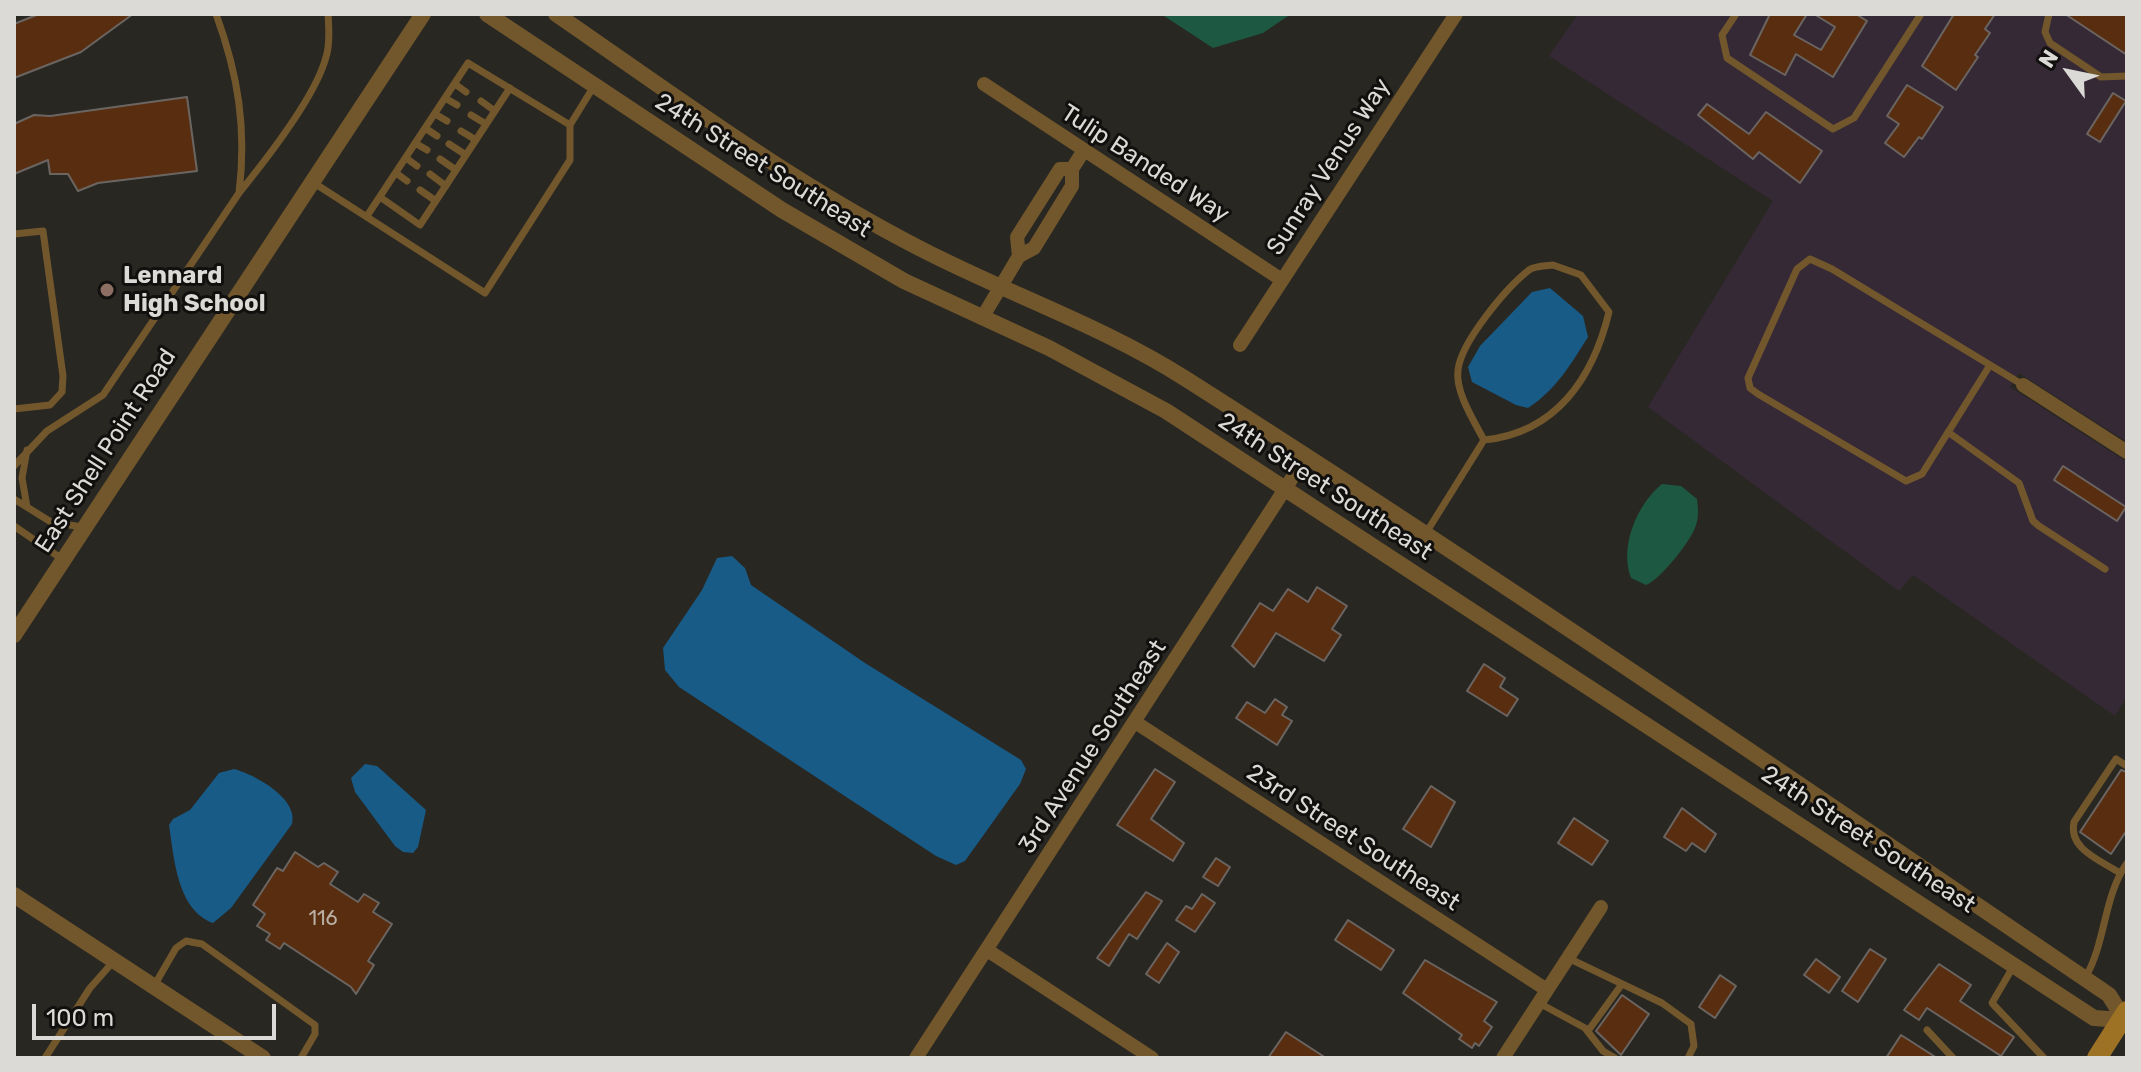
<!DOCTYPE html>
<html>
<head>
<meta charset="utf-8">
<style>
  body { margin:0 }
  #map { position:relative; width:2141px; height:1072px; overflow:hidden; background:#292722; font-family:Rubik,sans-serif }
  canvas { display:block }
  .frame { position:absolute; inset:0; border:16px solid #dbdad6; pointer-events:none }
  .north { position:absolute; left:2029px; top:32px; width:80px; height:80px; -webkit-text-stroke:6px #11100e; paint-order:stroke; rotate:303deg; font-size:22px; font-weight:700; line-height:32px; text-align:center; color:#dbdad6 }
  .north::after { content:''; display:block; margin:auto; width:28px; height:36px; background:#dbdad6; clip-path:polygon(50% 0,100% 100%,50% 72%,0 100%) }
  .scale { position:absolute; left:32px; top:1004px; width:244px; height:36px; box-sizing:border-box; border:4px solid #dbdad6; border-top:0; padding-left:10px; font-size:24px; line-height:28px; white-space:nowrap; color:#dbdad6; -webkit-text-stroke:6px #11100e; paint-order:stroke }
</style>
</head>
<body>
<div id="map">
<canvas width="2141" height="1072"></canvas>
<div class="frame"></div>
<div class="north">N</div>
<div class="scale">100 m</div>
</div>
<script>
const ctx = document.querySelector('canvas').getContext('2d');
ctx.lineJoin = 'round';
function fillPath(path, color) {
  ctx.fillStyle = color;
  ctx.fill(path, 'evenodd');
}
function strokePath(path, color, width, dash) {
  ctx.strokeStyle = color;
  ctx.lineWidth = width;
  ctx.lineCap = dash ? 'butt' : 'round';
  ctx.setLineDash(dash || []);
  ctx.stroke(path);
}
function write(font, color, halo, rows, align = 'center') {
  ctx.font = font + ' Rubik,sans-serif';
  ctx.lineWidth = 6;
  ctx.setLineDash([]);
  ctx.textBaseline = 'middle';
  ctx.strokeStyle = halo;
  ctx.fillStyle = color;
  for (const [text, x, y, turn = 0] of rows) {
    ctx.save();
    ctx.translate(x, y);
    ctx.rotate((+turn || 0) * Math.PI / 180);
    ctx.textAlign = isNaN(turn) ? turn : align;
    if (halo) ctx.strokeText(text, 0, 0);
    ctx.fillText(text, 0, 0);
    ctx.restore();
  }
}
const industrial = new Path2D(`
  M1578,14h549v428l-108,-69 -9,14 117,75v234l-12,20 -202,-141 -14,16 -251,-184 125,-206 -224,-145z`);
const green = new Path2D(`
  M1161,14h130l-28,19 -50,15z
  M1662,484l19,2 16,13c1,9 2,18 -1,26 -4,15 -36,55 -50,60l-15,-7c-12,-31 6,-74 31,-94z`);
const water = new Path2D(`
  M1550,288l33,28 5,21c-17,27 -32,53 -60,71l-12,-3 -44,-23 -4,-15 12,-21 52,-54z
  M732,556l13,12 6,17 114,78 156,97 5,9 -6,15 -55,77 -9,4 -20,-9 -257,-169 -14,-17 -2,-22 39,-58 15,-32z
  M365,764l12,2 49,44 -8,37 -5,6 -10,-1 -8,-6 -40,-54 -4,-14z
  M234,769c22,6 65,30 58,55l-61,84 -18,15c-36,-13 -39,-66 -44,-98l4,-6 17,-9 29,-37z`);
const building = new Path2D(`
  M39,14h94l-52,38 -67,26v-54z
  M1770,14h37l-13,21 27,15 14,-23 -21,-13h42l11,7 -34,56 -37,-23 -11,21 -35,-20z
  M1954,14h41l-10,15 5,4 -15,22 3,2 -22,33 -34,-24z
  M2065,14h62v41z
  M1907,85l36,22 -21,32 -3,-2 -15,20 -19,-14 14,-19 -12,-8z
  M2113,93l13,8 -26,41 -13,-8z
  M187,97l10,74 -99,12 -20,8 -10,-17h-18l-2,-14 -34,14v-50l20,-9 16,1z
  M1707,104l42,30 17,-22 56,39 -22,32 -41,-31 -6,7 -55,-44z
  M2063,466l63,41 -9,14 -63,-41z
  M1317,587l30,19 -15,23 9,6 -17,26 -48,-28 -22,34 -22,-21 28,-43 13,8 15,-22 20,13z
  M1484,664l21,14 -5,9 18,12 -11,17 -40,-25z
  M1275,699l12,8 -5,8 10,6 -15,24 -41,-27 11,-16 18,11z
  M1155,769l20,13 -24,37 33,24 -11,18 -56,-36z
  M2121,770l6,2v58l-16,24 -31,-22z
  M1431,786l24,16 -24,45 -28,-18z
  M1682,808l34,26 -11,18 -13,-9 -6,8 -22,-14z
  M1574,818l34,23 -16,24 -34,-22z
  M295,852l23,15 6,-4 14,9 -8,12 28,18 6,-8 15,9 -6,9 19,12 -24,37 6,4 -18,29 -5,-7 -67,-44 -4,6 -14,-9 4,-6 -13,-8 8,-12 -12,-9 24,-37 6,3z
  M1216,858l14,9 -12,19 -15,-9z
  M1146,892l16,9 -25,38 -8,-5 -20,32 -12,-8z
  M1202,894l13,9 -20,29 -19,-12 10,-14 6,3z
  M1348,920l46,30 -13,20 -46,-30z
  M1167,943l12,9 -20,31 -13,-9z
  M1870,949l16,10 -28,43 -16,-11z
  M1816,959l24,18 -11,16 -25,-18z
  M1425,960l72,42 -13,19 8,6 -13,19 -4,-3 -3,5 -13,-9 3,-4 -59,-42z
  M1939,964l32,21 -11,16 54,36 -13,19 -74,-48 -8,12 -15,-10z
  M1720,975l16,11 -21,32 -16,-11z
  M1622,995l27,19 -28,41 -25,-24z
  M1286,1032l40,26h-58z
  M1901,1035l36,23h-51z`);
const service = new Path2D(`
  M216,14c22,60 31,115 23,179 26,-32 77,-97 87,-136 4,-12 3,-30 2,-43
  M1736,14l-14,21 5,23 106,71 21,-11 67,-104
  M2049,14l-4,18 5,11 51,34 26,-1
  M455,84l11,8
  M445,98l12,7
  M481,101l14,10
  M435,114l12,7
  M471,115l15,9
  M425,128l12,8
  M461,131l15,9
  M415,143l12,7
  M449,144l17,11
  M406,158l11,8
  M440,159l16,11
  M396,173l11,8
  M430,174l16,12
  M314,183l171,110 85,-133v-35l24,-39
  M420,190l16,11
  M380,197l40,28 90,-137
  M367,216l101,-153 102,62
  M14,234l29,-3 20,145 -1,16 -12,13 -36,4
  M1553,265l28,10 28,37c-16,66 -53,121 -125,128 -10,-19 -29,-48 -26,-70 3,-28 48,-82 71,-100 6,-4 17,-4 24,-5z
  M1990,365l-68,109 -16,7 -148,-87 -8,-6 -2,-10 49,-109 13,-10 22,10 191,116
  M1948,432l71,51 14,38 6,5 66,43
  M27,450l-5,28 5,29
  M14,466l33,-35 56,-36 136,-202
  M14,499l37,23 31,5
  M14,526l48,33
  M1426,533l58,-93
  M2120,873c-20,-13 -52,-24 -46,-51l42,-63 11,7
  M1568,958l94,45 29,21 3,22 -6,12
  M2013,967l-21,36 52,55
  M2085,978c21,-35 18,-81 42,-115
  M154,986l22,-38 10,-7 16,3 113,81v9l-14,24
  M1539,1003l46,25 18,23 12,7
  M1927,1030l26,28
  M1588,1031l34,-47
  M45,1058l45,-70 23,-26`);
const minor = new Path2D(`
  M984,84l298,196
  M1019,256l-2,-19 43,-68h12
  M982,318l37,-62 15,-8 38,-62v-17l12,-19
  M1240,345l216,-331
  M2023,385l104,67
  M1135,722l412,268
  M987,950l165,108
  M916,1058l389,-600
  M1503,1058l98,-151`);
const tertiary = new Path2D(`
  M487,14l295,196 122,71 145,67 117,63 928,607 27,2
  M556,14c119,82 236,169 365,235 87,45 182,77 265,130 312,198 617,408 923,616l18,29
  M14,635l409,-621
  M14,895l249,163`);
const secondary = new Path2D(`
  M2097,1058l30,-47`);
const markers = [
  [107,290,8,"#8d6e63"]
];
const numberNames = [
  ["116",323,919]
];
const streetNames = [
  ["Tulip Banded Way",1145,164,33],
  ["24th Street Southeast",763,166,32],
  ["Sunray Venus Way",1329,167,-57],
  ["East Shell Point Road",106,451,-57],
  ["24th Street Southeast",1325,487,33],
  ["3rd Avenue Southeast",1093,747,-57],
  ["23rd Street Southeast",1353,838,33],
  ["24th Street Southeast",1868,840,33]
];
const poiNames = [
  ["Lennard",123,276],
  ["High School",123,304]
];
fillPath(industrial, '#362936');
fillPath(green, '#1d5842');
fillPath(water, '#185b86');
fillPath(building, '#592e10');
strokePath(building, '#6b6562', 2);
strokePath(service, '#72572c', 7);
strokePath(minor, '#72572c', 14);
strokePath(tertiary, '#72572c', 16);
strokePath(secondary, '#9d7225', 20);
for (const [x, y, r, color] of markers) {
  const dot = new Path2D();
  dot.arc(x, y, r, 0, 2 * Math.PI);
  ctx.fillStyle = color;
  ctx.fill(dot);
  strokePath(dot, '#11100e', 3);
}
write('20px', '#baafa4', null, numberNames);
write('24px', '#dbdad6', '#11100e', streetNames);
write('bold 24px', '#dbdad6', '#11100e', poiNames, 'left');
</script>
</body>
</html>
